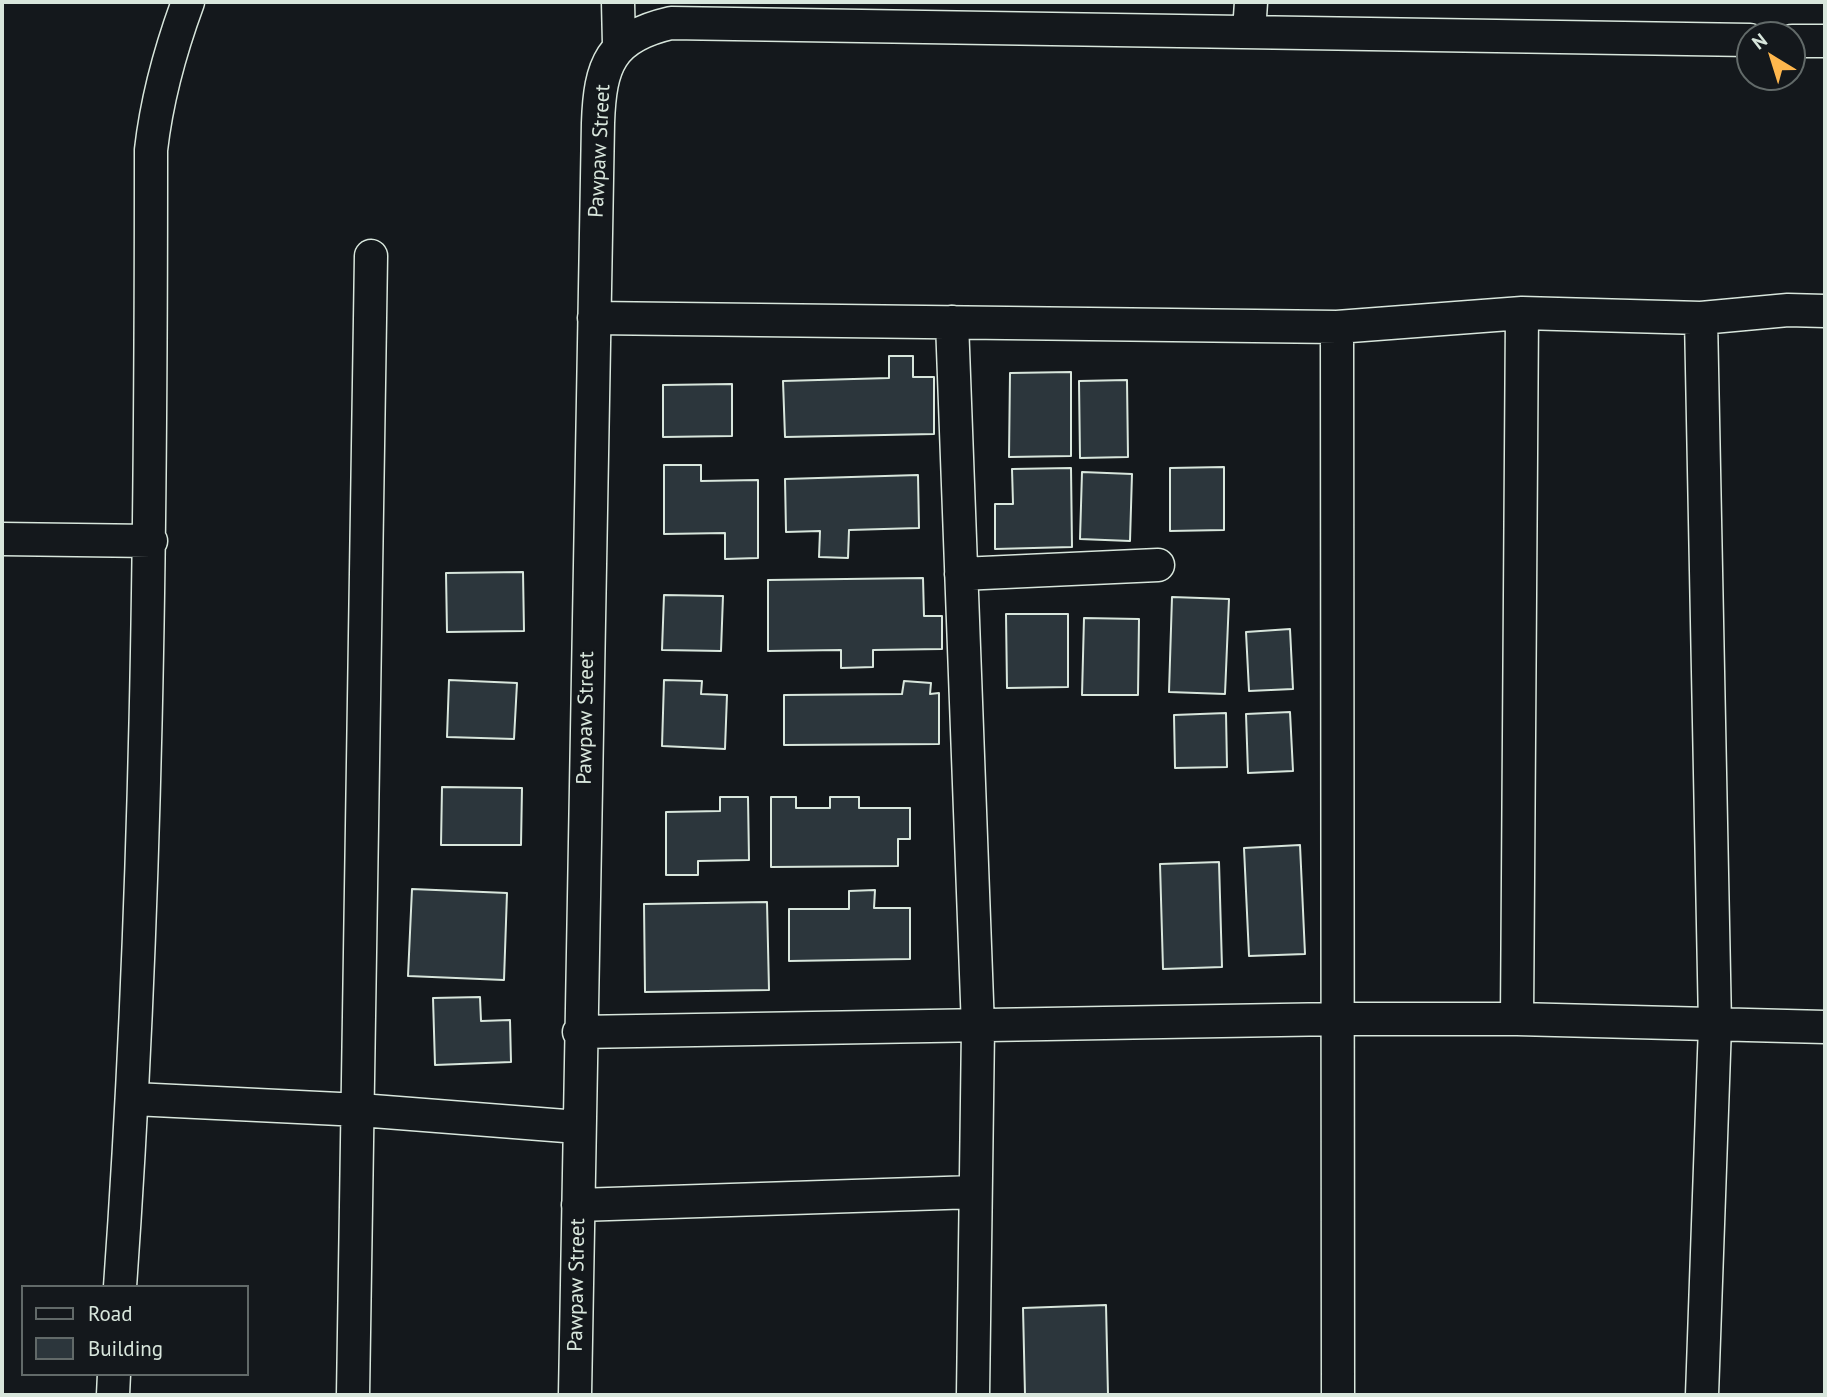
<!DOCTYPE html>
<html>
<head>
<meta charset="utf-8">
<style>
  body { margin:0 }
  #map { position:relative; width:1827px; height:1397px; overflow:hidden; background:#14181c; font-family:"PT Sans",sans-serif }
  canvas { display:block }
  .frame { position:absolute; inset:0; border:4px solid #d8e6dc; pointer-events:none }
  .legend { position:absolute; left:21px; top:1285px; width:228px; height:91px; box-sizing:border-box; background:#14181c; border:2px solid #626a69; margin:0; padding:9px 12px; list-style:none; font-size:21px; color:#d8e6dc }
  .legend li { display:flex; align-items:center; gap:14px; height:35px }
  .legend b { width:35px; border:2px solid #626a69 }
  .north { position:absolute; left:1736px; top:21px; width:70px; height:70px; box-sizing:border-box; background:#14181c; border:2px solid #626a69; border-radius:50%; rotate:322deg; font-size:19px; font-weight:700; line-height:28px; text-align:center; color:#d8e6dc }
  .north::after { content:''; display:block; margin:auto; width:24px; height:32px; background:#ffb74d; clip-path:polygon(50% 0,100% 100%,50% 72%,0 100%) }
</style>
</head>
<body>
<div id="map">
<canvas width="1827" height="1397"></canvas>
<div class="frame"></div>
<ul class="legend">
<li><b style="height:9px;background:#14181c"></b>Road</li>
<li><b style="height:19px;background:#2c363c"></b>Building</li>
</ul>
<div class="north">N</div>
</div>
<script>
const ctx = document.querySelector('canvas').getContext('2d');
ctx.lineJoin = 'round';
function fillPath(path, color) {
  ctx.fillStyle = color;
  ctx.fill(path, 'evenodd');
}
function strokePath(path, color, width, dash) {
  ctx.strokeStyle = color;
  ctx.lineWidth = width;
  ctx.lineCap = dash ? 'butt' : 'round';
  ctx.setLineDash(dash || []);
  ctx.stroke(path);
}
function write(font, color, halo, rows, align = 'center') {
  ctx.font = font + ' "PT Sans",sans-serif';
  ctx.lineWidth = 5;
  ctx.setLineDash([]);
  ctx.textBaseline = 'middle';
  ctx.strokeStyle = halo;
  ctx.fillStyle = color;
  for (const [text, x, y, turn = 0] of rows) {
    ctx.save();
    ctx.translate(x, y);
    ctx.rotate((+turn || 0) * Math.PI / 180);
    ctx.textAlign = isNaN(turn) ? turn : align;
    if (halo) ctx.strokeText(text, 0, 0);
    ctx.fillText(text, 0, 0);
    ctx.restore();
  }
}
const building = new Path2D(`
  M889,356h24v21h21v57l-149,3 -2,-56 106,-3z
  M1071,372v84l-62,1 1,-84z
  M1127,380l1,77 -48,1 -1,-77z
  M732,384v52l-69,1v-52z
  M664,465h37v16l57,-1v78l-33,1v-26l-61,1z
  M1224,467v63l-54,1v-63z
  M1071,468l1,79 -77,2v-45h18l-1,-35z
  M1082,472l50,2 -2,67 -50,-2z
  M918,475l1,53 -70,2 -1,28 -29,-1 1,-26 -34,1 -1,-53z
  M523,572l1,59 -77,1 -1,-59z
  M923,578l1,38h18v33l-69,1v17l-32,1v-18l-73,1v-71z
  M664,595l59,1 -2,55 -59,-1z
  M1172,597l57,2 -4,95 -56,-2z
  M1006,614h62v73l-61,1z
  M1084,618l55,1 -1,76h-56z
  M1290,629l3,60 -44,2 -3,-59z
  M449,680l68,3 -3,56 -67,-2z
  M664,680l38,1 -1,13 26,1 -2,54 -63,-3z
  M904,681l27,2 -1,11 9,-1v51l-155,1v-50l118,-1z
  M1290,712l3,59 -45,2 -2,-59z
  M1226,713l1,54 -52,1 -1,-53z
  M442,787l80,1 -1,57h-80z
  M720,797h28l1,63 -51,1v14h-32v-63l54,-1z
  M771,797h25v11h34v-11h29v11h51v31h-12v27l-127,1z
  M1300,845l5,109 -56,2 -5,-108z
  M1219,862l3,105 -59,2 -3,-105z
  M412,889l95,4 -3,87 -96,-4z
  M875,890l-1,18h36v51l-121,2v-52h60v-18z
  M767,902l2,88 -124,2 -1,-88z
  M480,997l1,24 29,-1 1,42 -76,3 -2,-67z
  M1106,1305l2,90h-83l-2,-87z`);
const minor = new Path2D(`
  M618,2l1,43
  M1249,32l2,-30
  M1792,41h33
  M594,318l743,9 185,-14 179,5 87,-8 37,1
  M1701,318l14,707 -13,370
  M952,322l26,706 -5,367
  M1337,327l1,1068
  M2,539l149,2
  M961,574l197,-9
  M1517,1019l5,-706
  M579,1032l759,-13h179l308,8
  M134,1099l226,11 218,17
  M578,1205l397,-13
  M120,1287c27,-379 31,-758 31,-1137 6,-53 19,-99 37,-148
  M113,1395l1,-21
  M353,1395l18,-1139
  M575,1395l23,-1272c2,-58 12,-86 73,-100l1079,17`);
const streetNames = [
  ["Pawpaw Street",600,151,-87],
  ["Pawpaw Street",586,718,-89],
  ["Pawpaw Street",577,1285,-89]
];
fillPath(building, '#2c363c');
strokePath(building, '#d8e6dc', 2);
strokePath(minor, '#d8e6dc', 35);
strokePath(minor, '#14181c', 32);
write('21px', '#d8e6dc', '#14181c', streetNames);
</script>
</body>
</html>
